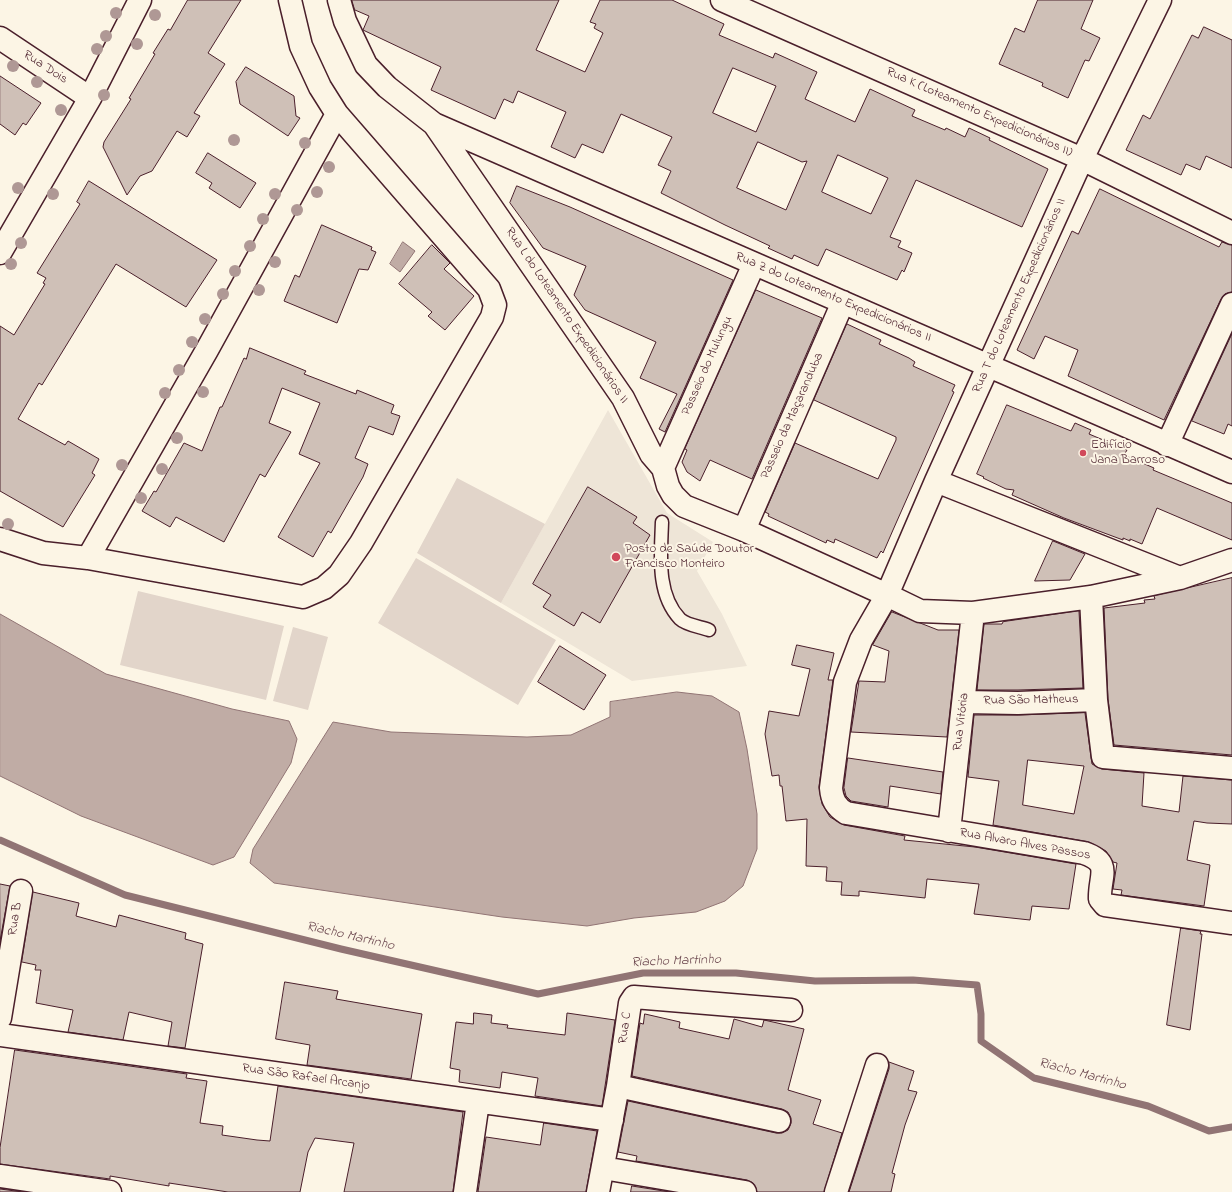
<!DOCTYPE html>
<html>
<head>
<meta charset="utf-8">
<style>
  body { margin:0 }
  canvas { display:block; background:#fcf5e5 }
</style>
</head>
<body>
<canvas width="1232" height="1192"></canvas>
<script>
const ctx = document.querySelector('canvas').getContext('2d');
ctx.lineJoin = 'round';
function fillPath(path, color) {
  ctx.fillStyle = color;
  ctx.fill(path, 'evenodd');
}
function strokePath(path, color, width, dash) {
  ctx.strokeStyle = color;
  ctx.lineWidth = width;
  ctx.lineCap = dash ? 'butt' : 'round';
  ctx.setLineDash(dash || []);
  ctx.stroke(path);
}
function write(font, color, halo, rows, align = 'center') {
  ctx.font = font + ' "Indie Flower",sans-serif';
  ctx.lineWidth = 4;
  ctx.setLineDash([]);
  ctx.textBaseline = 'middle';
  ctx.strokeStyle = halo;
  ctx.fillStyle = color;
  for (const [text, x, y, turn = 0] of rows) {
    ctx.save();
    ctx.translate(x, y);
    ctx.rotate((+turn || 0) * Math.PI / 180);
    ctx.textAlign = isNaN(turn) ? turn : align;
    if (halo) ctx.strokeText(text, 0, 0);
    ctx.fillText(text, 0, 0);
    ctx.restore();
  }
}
const built = new Path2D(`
  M608,410l59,103 46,29 -16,29 25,43 25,52 -115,15 -131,-78z`);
const green = new Path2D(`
  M457,478l88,46 -44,79 -84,-50z
  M416,558l140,82 -38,65 -140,-82z
  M138,591l146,35 -18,74 -146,-35z
  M293,627l35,10 -20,73 -35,-9z`);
const water = new Path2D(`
  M403,242l12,9 -15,21 -10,-8z
  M0,614l106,60 126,35 57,12 8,18 -6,24 -57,94 -21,8 -132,-49 -81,-40z
  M677,692l35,4 27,16 8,37 10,65v35l-14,37 -18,15 -29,11 -62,6 -47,8 -85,-9 -228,-34 -24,-20 3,-14 80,-127 58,10 136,5 44,-2 39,-18v-15z`);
const stream = new Path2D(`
  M0,840l125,55 216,54 197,45 105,-21h93l79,8 98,-1 64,5 4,29v27l53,37 114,28 61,25 23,-4`);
const building = new Path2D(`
  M188,0h53l-33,53 17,11 -31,49 6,3 -13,21 -10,-6 -25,40 -12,5 -13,19 -24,-48 1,-5 27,-43 -2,-1 26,-44 -2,-1 15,-24 2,1z
  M352,0h207l-23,50 49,22 18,-39 -9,-5 2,-4 -6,-2 10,-22h72l52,24 -5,11 54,23 2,-5 42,19 -12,27 50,23 15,-33 45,21 -3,6 33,14 1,-2 19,9 4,-9 21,10 -1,2 59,29 -26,58 -106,-47 -26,57 11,4 -3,6 14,6 -8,19 -2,-2 -5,10 -71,-31 -8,17 -24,-11 -2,4 -24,-11 2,-2 -45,-21 -64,-32 10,-22 -13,-6 14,-28 -51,-23 -18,39 -21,-9 -7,14 -24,-11 15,-35 -48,-21 -5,12 -9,-4 -9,20 -64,-29 10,-23 -78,-37 6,-14 -14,-6zM733,68l43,18 -20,46 -43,-19zM758,142l44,20 5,-1 -21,49 -49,-22zM838,155l50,23 -17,36 -49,-22z
  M1038,0h55l-12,29 19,9 -11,23 -4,-1 -17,38 -26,-12 1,-3 -44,-19 16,-36 9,4z
  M1204,27l28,13v128l-26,-12 -6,14 -14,-6 -5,11 -55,-25 17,-35 7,4 42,-84 6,3z
  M246,67l48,29 2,20 4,2 -12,18 -48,-32 -4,-22z
  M0,76l41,27 -15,22 -3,-2 -8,12 -15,-11z
  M208,153l48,30 -16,25 -31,-20 3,-5 -16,-10z
  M89,181l128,79 -31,47 -70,-43 -74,121 -3,-2 -21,36 47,26 3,-4 31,18 -7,14 3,2 -32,52 -63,-36v-165l14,9 31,-51 -2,-1 3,-5 -9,-5 43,-69 -3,-2z
  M517,186l53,21 163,73 -68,152 -6,-3 18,-35 -37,-16 16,-36 -71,-32 -11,-15 12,-29 -43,-18 -33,-45z
  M1100,189l119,58 3,-5 10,3v47l-7,2 -4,5 -57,121 -96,-44 10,-26 -33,-14 -11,23 -17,-9 55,-119 6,3z
  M322,225l50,22 -1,3 5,2 -8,18 -9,-1 -22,54 -53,-22 11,-26 4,2z
  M432,245l18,18 -6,6 30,27 -29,34 -17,-14 4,-4 -33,-28z
  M756,290l66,28 -70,161 -42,-19 -10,21 -13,-9 -5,-10 5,-12 -2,-1z
  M847,324l34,16 -2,4 30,14 6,4 -2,4 42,19 -3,6 2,1 -61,138 -10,23 -2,-2 -4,7 -42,-19 -1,4 -7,-3 -1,3 -58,-27 1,-2 -4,-2 30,-69 83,36 18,-39v-3l-82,-37z
  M1232,334v92l-4,-2 -4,10 -32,-13z
  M250,348l56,23 -2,3 52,20 1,-4 37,15 -3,8 9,3 -7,19 -24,-9 -14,32 13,6 -5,13 -32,56 -3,-2 -15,26 -35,-20 42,-74 -21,-9 21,-51 -38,-15 -13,35 22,9 -26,45 -5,-3 -36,68 -48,-25 -6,10 -28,-16 12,-20 2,1 28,-49 18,8 18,-44h2l22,-49 2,1z
  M1007,405l64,26 4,-8 16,7 -2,4 38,16 -3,5 30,13 -1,2 79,33v37l-75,-32 -15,36 -12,-5v2l-7,-3v2l-59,-22 -52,-23 2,-5 -8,-1 -23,-11 1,-1 -7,-3z
  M588,487l49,30 -4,6 17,12 -50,88 -18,-11 -8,14 -31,-19 8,-12 -18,-11z
  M1053,541l32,13 -15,26 -35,1z
  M1232,578v177l-118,-10 -6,-46 -4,-91 41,-5 -1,-3 11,-1 -1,-3z
  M1079,611l4,77 -65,2h-41l7,-66h18l1,-2z
  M892,612l46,18h21l-12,107 -96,-5 8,-51 26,1 4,-31 -16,-6z
  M797,645l37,8 -6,27h5l-14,107 3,17 8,13 14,8 61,11 -1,4 71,7 101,17 -7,45 -37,-3 -2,14 -56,-6 5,-30 -52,-5 -2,19 -66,-7v5l-18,-1 1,-13 -16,-1 1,-14 -21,-1 1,-47 -21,2 -4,-35h-2l-1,-11 -7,1 -7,-42 4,-23 30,5 11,-47 -18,-4z
  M560,646l46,29 -22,35 -46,-28z
  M1085,713l7,51 10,5 42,4 -2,33 37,6 4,-36 49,4v44l-25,-1 -13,-2 -7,39 23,5 -6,41 -83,-11 1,-5 -9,-1 4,-26 -4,-1 -7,-11 -17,-9 -96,-17 6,-44 -31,-4 6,-62h44zM1028,760l56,6 -10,48 -51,-9z
  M848,758l95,14 -2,22 -51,-8 -2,21 -37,-6 -5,-5 -2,-8z
  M0,884l10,2 -10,55z
  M33,892l46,11 -3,13 40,11 3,-12 67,18 -1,6 18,5 -18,104 -17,-2 4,-24 -43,-10 -6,28 -55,-8 5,-22 -37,-7 5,-33h-6l1,-5 -14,-3z
  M1181,928l20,3 -1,3h2l-12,96 -23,-5z
  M285,982l53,9 -2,8 86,15 -11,65 -104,-14 3,-20 -34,-6z
  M474,1013l18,2 -1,8 17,2 -1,3 58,7 2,-22 48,7 -13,86 -67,-10 3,-18 -36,-6 -2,16 -41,-6 1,-12 -10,-2 6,-46 17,2z
  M645,1014l35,8 -1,6 50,11 5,-20 28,8 2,-7 40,9 -16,61 33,10 -8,24 29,9 -18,59h-67l-4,-9 -6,-3 -111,-19 1,-5 -19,-4 10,-51 148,32h6l6,-3 3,-7v-5l-3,-6 -6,-3 -150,-33 8,-53 3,1z
  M15,1050l172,24 -1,4 21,3 -7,42 23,3 -1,9 35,5 13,1 8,-55 185,26 -10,80h-109l10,-49 -39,-5 -7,14 -8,40h-72l-59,-9v3l-59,-10v3l-110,-15v-16z
  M889,1062l25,9 -6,19 9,2 -12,33 -13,48 3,1 -4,18h-42l40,-123z
  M544,1123l53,8 -11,61h-108l8,-55 54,8z
  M632,1186l38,6h-39z
  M0,1189l23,3h-23z`);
const lane = new Path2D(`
  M662,522c-1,32 -6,72 18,97 6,6 21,8 29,11`);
const street = new Path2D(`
  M339,0l6,21 21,44 21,22 47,37 189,274 28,56 12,14 5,18 5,9 11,11 60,24 143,65 33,16 53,2 118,-16 89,-19 52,-18
  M722,0l360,159 150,74
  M1160,0l-78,159 -146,322 -49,114 -26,45 -16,42 -14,106c1,12 5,19 15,25l238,40c29,10 15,23 16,46l5,6 127,18
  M0,38l90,60
  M434,124l798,348
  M0,253l90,-155 50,-98
  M1167,445l65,-141
  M663,468l91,-204
  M936,481l244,97
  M744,530l99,-228
  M0,539l43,14 45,5 215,39 21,-9 15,-13 22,-32 131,-226 3,-12 -6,-16 -152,-175 -17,-27 -19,-41 -11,-46
  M88,558l119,-208 130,-236
  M1091,597l5,103 7,57 129,11
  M965,702l53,1 78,-3
  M949,831l24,-218
  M0,1018l21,-127
  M0,1035l612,85
  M618,1086l161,35
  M603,1168l142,24
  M0,1176l110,16
  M465,1192l13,-90
  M598,1192l20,-106 12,-83 4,-6 157,13
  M836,1192l41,-127`);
const trees = [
  [116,13],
  [155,15],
  [106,36],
  [137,44],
  [97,49],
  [13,66],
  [37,82],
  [104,95],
  [61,110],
  [234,140],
  [305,143],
  [329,167],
  [18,188],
  [317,192],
  [53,194],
  [275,194],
  [297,210],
  [263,219],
  [21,243],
  [250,246],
  [275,262],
  [11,264],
  [235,271],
  [259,290],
  [223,294],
  [205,319],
  [192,342],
  [179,370],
  [203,392],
  [165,393],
  [177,438],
  [122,465],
  [162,469],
  [141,498],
  [8,524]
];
const markers = [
  [1083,453,4,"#d1495b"],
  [616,557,5,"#d1495b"]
];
const streetNames = [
  ["Rua Dois",45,68,33],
  ["Rua K (Loteamento Expedicionários II)",979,113,24],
  ["Rua T do Loteamento Expedicionários II",1020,296,-66],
  ["Rua Z do Loteamento Expedicionários II",833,298,23],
  ["Rua L do Loteamento Expedicionários II",566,316,56],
  ["Passeio do Mulungu",708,366,-66],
  ["Passeio da Maçaranduba",793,416,-66],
  ["Rua São Matheus",1031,701,-1],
  ["Rua Vitória",962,722,-83],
  ["Rua Alvaro Alves Passos",1025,845,10],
  ["Rua B",16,919,-81],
  ["Rua C",626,1028,-82],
  ["Rua São Rafael Arcanjo",306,1078,8]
];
const poiNames = [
  ["Edifício",1091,446],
  ["Jana Barroso",1091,461],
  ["Posto de Saúde Doutor",625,550],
  ["Francisco Monteiro",625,565]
];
const waterNames = [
  ["Riacho Martinho",350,937,13],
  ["Riacho Martinho",676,962,-2],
  ["Riacho Martinho",1082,1075,15]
];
fillPath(built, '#eee5d7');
fillPath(green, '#e2d5ca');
fillPath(water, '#c0aca5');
strokePath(water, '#917474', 1);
strokePath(stream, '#917474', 7);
fillPath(building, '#cfc0b7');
strokePath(building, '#4a1f2b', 1);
strokePath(lane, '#4a1f2b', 15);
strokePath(street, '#4a1f2b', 25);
strokePath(lane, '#fcf5e5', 12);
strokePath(street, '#fcf5e5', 22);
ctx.fillStyle = '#af9895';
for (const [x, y] of trees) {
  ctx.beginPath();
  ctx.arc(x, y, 6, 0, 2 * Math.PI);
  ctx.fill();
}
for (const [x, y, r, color] of markers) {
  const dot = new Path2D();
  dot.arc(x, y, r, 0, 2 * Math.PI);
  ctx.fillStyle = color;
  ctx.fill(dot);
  strokePath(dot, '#fcf5e5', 1.5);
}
write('13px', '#4a1f2b', '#fcf5e5', streetNames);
write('13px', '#4a1f2b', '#fcf5e5', poiNames, 'left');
write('italic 14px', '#6d4950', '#fcf5e5', waterNames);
</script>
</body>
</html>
